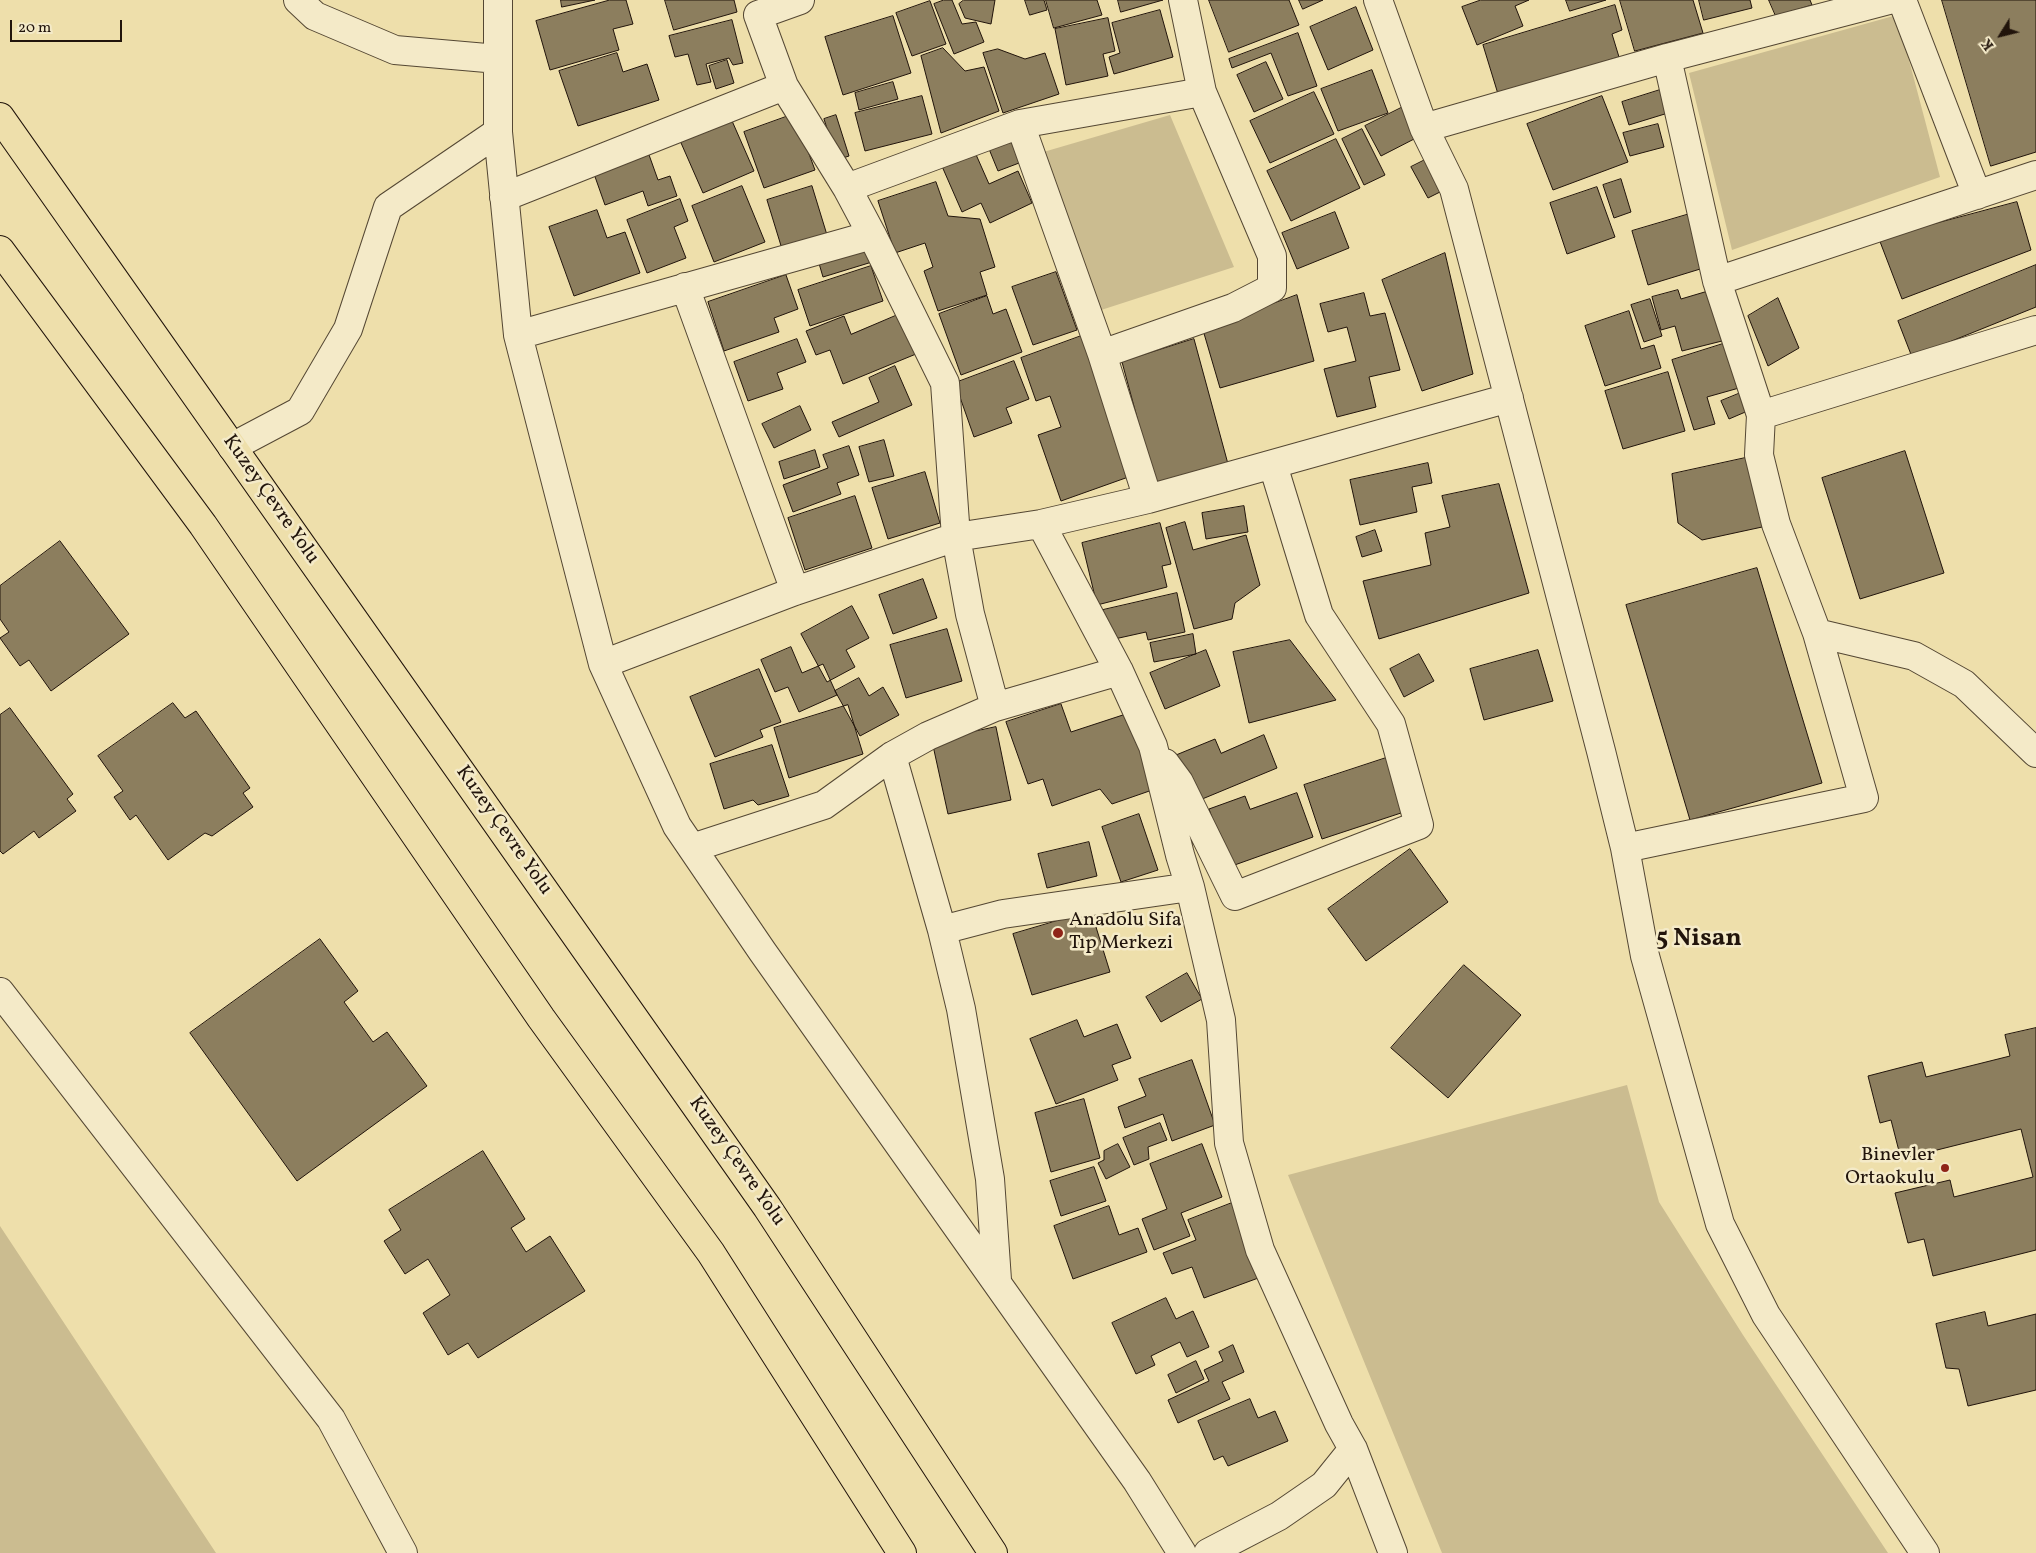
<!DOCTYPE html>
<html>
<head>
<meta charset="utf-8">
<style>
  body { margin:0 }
  #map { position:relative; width:2036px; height:1553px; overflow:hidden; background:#eedfab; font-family:Vollkorn,serif }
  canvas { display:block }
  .north { position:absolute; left:1976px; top:10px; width:50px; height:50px; -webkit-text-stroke:4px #f4eac8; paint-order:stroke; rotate:234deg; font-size:14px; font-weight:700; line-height:20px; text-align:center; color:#21140b }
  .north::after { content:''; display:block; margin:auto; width:18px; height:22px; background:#21140b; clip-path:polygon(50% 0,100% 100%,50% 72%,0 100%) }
  .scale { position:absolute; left:10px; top:20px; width:112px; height:22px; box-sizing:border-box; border:2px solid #21140b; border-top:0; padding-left:6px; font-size:15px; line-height:18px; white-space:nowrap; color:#21140b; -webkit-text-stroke:4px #f4eac8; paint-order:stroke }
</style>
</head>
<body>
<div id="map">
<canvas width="2036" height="1553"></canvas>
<div class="north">K</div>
<div class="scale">20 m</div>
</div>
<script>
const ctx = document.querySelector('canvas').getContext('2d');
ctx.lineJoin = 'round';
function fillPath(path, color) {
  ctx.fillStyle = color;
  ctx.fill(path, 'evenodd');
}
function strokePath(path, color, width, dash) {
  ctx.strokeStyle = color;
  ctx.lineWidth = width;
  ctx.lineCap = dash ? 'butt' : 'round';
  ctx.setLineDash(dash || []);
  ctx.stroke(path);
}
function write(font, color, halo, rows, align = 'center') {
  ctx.font = font + ' Vollkorn,serif';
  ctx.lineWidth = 5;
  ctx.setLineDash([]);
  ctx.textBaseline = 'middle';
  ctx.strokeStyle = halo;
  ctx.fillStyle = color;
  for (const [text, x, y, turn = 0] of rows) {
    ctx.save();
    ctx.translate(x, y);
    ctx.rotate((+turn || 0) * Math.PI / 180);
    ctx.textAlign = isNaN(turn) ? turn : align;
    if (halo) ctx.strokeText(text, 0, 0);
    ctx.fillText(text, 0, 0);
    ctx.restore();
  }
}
const green = new Path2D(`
  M1897,15l43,162 -208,73 -43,-177z
  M1170,115l64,152 -139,45 -55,-159z
  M1627,1085l32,117 84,133 145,218h-446l-154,-378z
  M0,1226l216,327h-216z`);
const building = new Path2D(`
  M561,0h34l-33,7z
  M610,0h16l7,24 -20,5 6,21 -69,20 -14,-49z
  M665,0h69l3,12 -63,18z
  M944,0h8l10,24 14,-2 8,20 -30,12 -20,-50z
  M964,0h31l-4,24 -26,-6 -6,-14z
  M1025,0h19l3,10 -17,5z
  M1046,0h51l5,15 -48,13z
  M1118,0h45l-42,12z
  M1209,0h80l10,25 -70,27z
  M1299,0h24l-20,9z
  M1481,0h48l-14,6 8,20 -46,19 -15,-38z
  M1566,0h40l-36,11z
  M1620,0h73l10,33 -68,18z
  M1699,0h51l2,8 -48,12z
  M1769,0h41l2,5 -36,11z
  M1942,0h94v152l-45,14z
  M930,1l16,43 -34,12 -16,-43z
  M1615,5l7,25 -10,4 7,23 -121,37 -15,-49z
  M1356,7l17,43 -45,20 -18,-43z
  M1160,10l13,47 -59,17 -5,-17 11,-4 -8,-30z
  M893,16l18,57 -68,22 -18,-58z
  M1108,18l7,33 -12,3 5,22 -42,9 -11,-56z
  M732,20l11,43 -10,2 -4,-7 -23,6 5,18 -14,3 -9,-31 -13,3 -6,-21z
  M1298,33l19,53 -29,10 -17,-43 -39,15 -3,-9z
  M943,48l22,23 19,-4 15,44 -58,22 -20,-77z
  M998,49l27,10 20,-6 14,41 -56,19 -20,-60z
  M617,53l6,19 24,-8 12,36 -81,26 -19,-55z
  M727,60l7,23 -18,6 -7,-23z
  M1266,62l17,37 -29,13 -17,-37z
  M1372,70l16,43 -50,18 -17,-42z
  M893,82l5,17 -39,11 -4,-17z
  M1660,90l8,23 -39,12 -7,-23z
  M1314,92l20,42 -64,29 -20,-42z
  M922,96l10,38 -67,17 -10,-38z
  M1602,96l26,66 -75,28 -26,-66z
  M1403,107l15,30 -37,19 -16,-30z
  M729,114l25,57 -51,22 -25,-57z
  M794,114l21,56 -51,18 -20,-56z
  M836,115l13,41 -12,4 -13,-41z
  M1658,124l6,23 -34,9 -7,-23z
  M1362,129l23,46 -21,10 -22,-46z
  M1018,138l9,22 -29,11 -9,-22z
  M1336,139l24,49 -69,33 -24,-50z
  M974,150l15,34 29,-13 14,32 -42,20 -9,-20 -19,9 -21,-48z
  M648,152l10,28 12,-4 7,20 -29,10 -5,-15 -38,14 -12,-34z
  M1425,160l17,31 -14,7 -17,-31z
  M1621,179l10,33 -17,6 -11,-33z
  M936,182l12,34 32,3 15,48 -15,5 7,23 -49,16 -14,-40 9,-4 -8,-24 -30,10 -17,-52z
  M742,186l23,56 -51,20 -22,-56z
  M812,186l15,49 -45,14 -15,-49z
  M1597,187l18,50 -48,17 -17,-51z
  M680,199l8,22 -14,6 12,31 -39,15 -20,-53z
  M2017,202l14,48 -129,49 -23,-60z
  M597,210l10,28 18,-6 15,41 -66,23 -25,-69z
  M1335,212l14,36 -52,21 -15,-36z
  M1693,213l17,53 -62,19 -16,-54z
  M867,245l5,17 -49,15 -5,-17z
  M1445,253l28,121 -51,17 -40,-111z
  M2036,265v42l-124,50 -14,-36z
  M871,266l12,35 -73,25 -12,-36z
  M1056,272l21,58 -44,15 -21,-58z
  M786,275l12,34 -24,9 5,14 -55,19 -16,-49z
  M1678,290l3,9 27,-8 14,50 -40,10 -7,-25 -14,4 -9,-33z
  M1364,293l6,23 15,-3 15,57 -31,7 7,30 -39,10 -13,-48 32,-8 -9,-34 -19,5 -8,-28z
  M1297,295l17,66 -94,27 -17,-58z
  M987,296l6,18 13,-5 16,43 -61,23 -22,-61z
  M1778,298l21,50 -31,18 -20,-50z
  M1650,299l12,37 -18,6 -13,-37z
  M1629,311l12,38 13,-4 7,23 -56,18 -20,-60z
  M900,314l16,40 -73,30 -13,-34 -14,5 -10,-24 38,-15 7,18z
  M1084,335l50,140 -73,26 -23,-66 23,-8 -11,-31 -14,5 -15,-43z
  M797,339l9,23 -29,11 6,16 -35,12 -14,-39z
  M1194,339l34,125 -73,20 -33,-122z
  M1726,343l13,45 -32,9 8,27 -21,6 -22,-70z
  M1014,361l15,38 -23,9 6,15 -38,14 -19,-54z
  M895,366l17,39 -73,32 -7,-15 47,-20 -10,-24z
  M1668,372l17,59 -62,18 -18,-58z
  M1743,392l7,18 -21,9 -8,-18z
  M800,406l11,24 -37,18 -12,-24z
  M884,440l10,36 -25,6 -10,-35z
  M849,446l10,29 -22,8 4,11 -48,18 -10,-27 45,-17 -5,-13z
  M815,450l5,17 -36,12 -5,-17z
  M1905,451l39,122 -84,26 -38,-121z
  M1759,455l17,69 -74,16 -24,-17 -6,-49z
  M1428,463l4,20 -20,4 5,25 -57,13 -10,-45z
  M925,472l15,51 -52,16 -16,-51z
  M1499,484l30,109 -150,46 -16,-58 68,-16 -6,-32 25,-6 -8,-31z
  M855,496l17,52 -67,22 -17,-52z
  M1244,506l4,26 -42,7 -4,-26z
  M1185,522l8,28 53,-15 14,50 -25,18 -3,16 -38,10 -28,-101z
  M1160,523l11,41 -9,2 5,21 -70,18 -15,-62z
  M1375,530l7,21 -20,6 -6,-20z
  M60,541l69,93 -78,57 -22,-31 -9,6 -20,-28 9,-6 -9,-13v-33z
  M1757,568l65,215 -132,37 -64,-215z
  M923,579l14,39 -44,16 -14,-39z
  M1177,593l8,39 -37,8 -2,-8 -36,8 -7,-30z
  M852,606l17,32 -23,12 9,17 -28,15 -26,-48z
  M947,629l15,52 -56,17 -16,-53z
  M1193,634l3,20 -42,8 -4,-19z
  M1290,640l46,60 -87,23 -16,-71z
  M791,647l11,26 21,-9 14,31 -38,17 -11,-25 -13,5 -14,-32z
  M1206,650l14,36 -55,23 -15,-36z
  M1538,650l15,51 -69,19 -14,-51z
  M1419,654l15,27 -30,16 -14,-28z
  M759,669l22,53 -21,8 3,7 -48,20 -25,-60z
  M859,678l10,18 14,-9 16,28 -39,21 -25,-45z
  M173,703l12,15 11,-7 54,77 -7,5 10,14 -41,29 -7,-3 -37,27 -32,-45 -6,5 -16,-23 9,-6 -25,-35z
  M1061,704l10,28 61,-20 26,76 -46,16 -12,-15 -48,17 -9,-27 -15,5 -22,-62z
  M848,705l15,49 -74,24 -15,-50z
  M10,708l63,86 -6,5 9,12 -37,27 -5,-7 -31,23 -3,-3v-136z
  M996,727l15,73 -63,14 -16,-73z
  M1264,735l13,33 -82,34 -19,-47 39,-16 6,14z
  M772,745l17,51 -31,9 -5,-5 -29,9 -14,-45z
  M1386,758l18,54 -82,27 -18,-54z
  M1297,793l16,44 -84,30 -20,-58 36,-13 5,13z
  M1139,814l19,56 -37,12 -19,-55z
  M1089,842l8,34 -50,12 -9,-34z
  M1410,849l38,53 -82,59 -38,-52z
  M1091,911l19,61 -78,23 -19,-61z
  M320,939l38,52 -14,11 29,40 14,-10 40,54 -130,95 -107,-148z
  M1464,965l57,50 -73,83 -57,-50z
  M1187,973l15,26 -41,23 -15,-25z
  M1077,1020l7,17 33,-13 14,34 -19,7 6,15 -62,24 -26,-65z
  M2036,1028v222l-103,26 -9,-37 -16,4 -13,-50 55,-13 4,17 79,-20 -12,-48 -120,30 -10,-39 -11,3 -12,-47 54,-14 4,15 84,-21 -5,-21z
  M1192,1060l23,65 -43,16 -9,-27 -38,14 -7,-21 28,-11 -7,-17z
  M1084,1099l16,59 -49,14 -16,-59z
  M1160,1123l7,17 -19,7 1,12 -15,6 -11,-27z
  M1118,1144l12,23 -24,12 -8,-16 6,-3v-9z
  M1202,1144l20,53 -41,16 9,23 -36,14 -12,-31 25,-10 -17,-45z
  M483,1151l42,68 -14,9 15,24 24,-16 35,55 -107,67 -10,-15 -20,12 -25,-42 27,-18 -22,-36 -23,15 -21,-33 17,-11 -12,-20z
  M1094,1167l12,34 -45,15 -11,-35z
  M1232,1203l29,74 -57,21 -12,-31 -20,7 -9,-21 33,-13 -8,-20z
  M1109,1206l10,29 19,-7 9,24 -74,27 -19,-53z
  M1166,1298l10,21 17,-8 16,36 -22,10 -7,-15 -29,14 4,9 -19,9 -24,-51z
  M1985,1312l3,14 48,-12v76l-68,16 -9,-37 -13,-1 -10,-44z
  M1233,1345l11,27 -22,10 8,17 -52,24 -10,-23 41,-19 -5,-11 19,-9 -4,-9z
  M1196,1361l8,18 -28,14 -8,-18z
  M1250,1399l8,19 17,-7 13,30 -60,25 -5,-10 -9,4 -16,-39z`);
const minor = new Path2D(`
  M298,0l17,16 80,34 103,9
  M498,0v132l20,203 85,329 74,162 85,125 375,530 45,72
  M800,0l-42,15 26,71 63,102 25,47 73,148 11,154 14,77 25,93
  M1378,0l46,128 30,61 147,562 24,97 20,108 75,268 46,91 159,238
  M1902,0l75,195
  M1020,124l82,230 46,145
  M1424,128l243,-70 222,-58
  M847,188l173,-64 182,-32
  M504,197l280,-111
  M1717,281l319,-106
  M685,287l110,304
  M518,335l354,-100
  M1102,354l131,-46 39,-20v-32l-70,-164 -19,-92
  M1761,415l275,-85
  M232,447l68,-36 48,-82 40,-122 110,-75
  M1041,524l78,147 34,75 27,109 10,32 31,133 8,123 31,107 79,174 14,25 40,104
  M1817,633l97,23 50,28 72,69
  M603,664l192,-73 161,-54 85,-13 107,-25 361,-101
  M892,756l50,174 19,79 29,170 7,101
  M1165,763l14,19 56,114 184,-71 -28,-101 -72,-109 -46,-150
  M692,848l132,-43 68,-49 36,-20 67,-29 124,-36
  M1625,848l239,-50 -47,-165 -41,-109 -17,-69 2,-40 -44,-134 -50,-223
  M942,930l61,-16 187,-27
  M0,992l331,427 72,134
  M1208,1553l71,-37 45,-31 29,-36`);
const major = new Path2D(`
  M0,117l767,1090 226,346
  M0,250l203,275 338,493 170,235 191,300`);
const markers = [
  [1058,933,6,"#8f2418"],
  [1945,1168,5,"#8f2418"]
];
const streetNames = [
  ["Kuzey Çevre Yolu",270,500,55],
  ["Kuzey Çevre Yolu",503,831,55],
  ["Kuzey Çevre Yolu",736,1162,55]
];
const poiNames = [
  ["Anadolu Sifa",1069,921],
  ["Tıp Merkezi",1069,944],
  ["Binevler",1935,1156,"right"],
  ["Ortaokulu",1935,1179,"right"]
];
const districtNames = [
  ["5 Nisan",1699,940]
];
fillPath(green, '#cbbc90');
fillPath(building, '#8c7e5e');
strokePath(building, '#21140b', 1);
strokePath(minor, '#544733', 30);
strokePath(major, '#21140b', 30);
strokePath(minor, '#f4eac8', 28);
strokePath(major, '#eedfab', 28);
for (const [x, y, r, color] of markers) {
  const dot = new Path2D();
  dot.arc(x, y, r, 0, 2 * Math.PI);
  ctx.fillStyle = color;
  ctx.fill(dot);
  strokePath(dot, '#f4eac8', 2);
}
write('20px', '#21140b', '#f4eac8', streetNames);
write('20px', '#21140b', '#f4eac8', poiNames, 'left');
write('bold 25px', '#21140b', '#f4eac8', districtNames);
</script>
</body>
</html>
